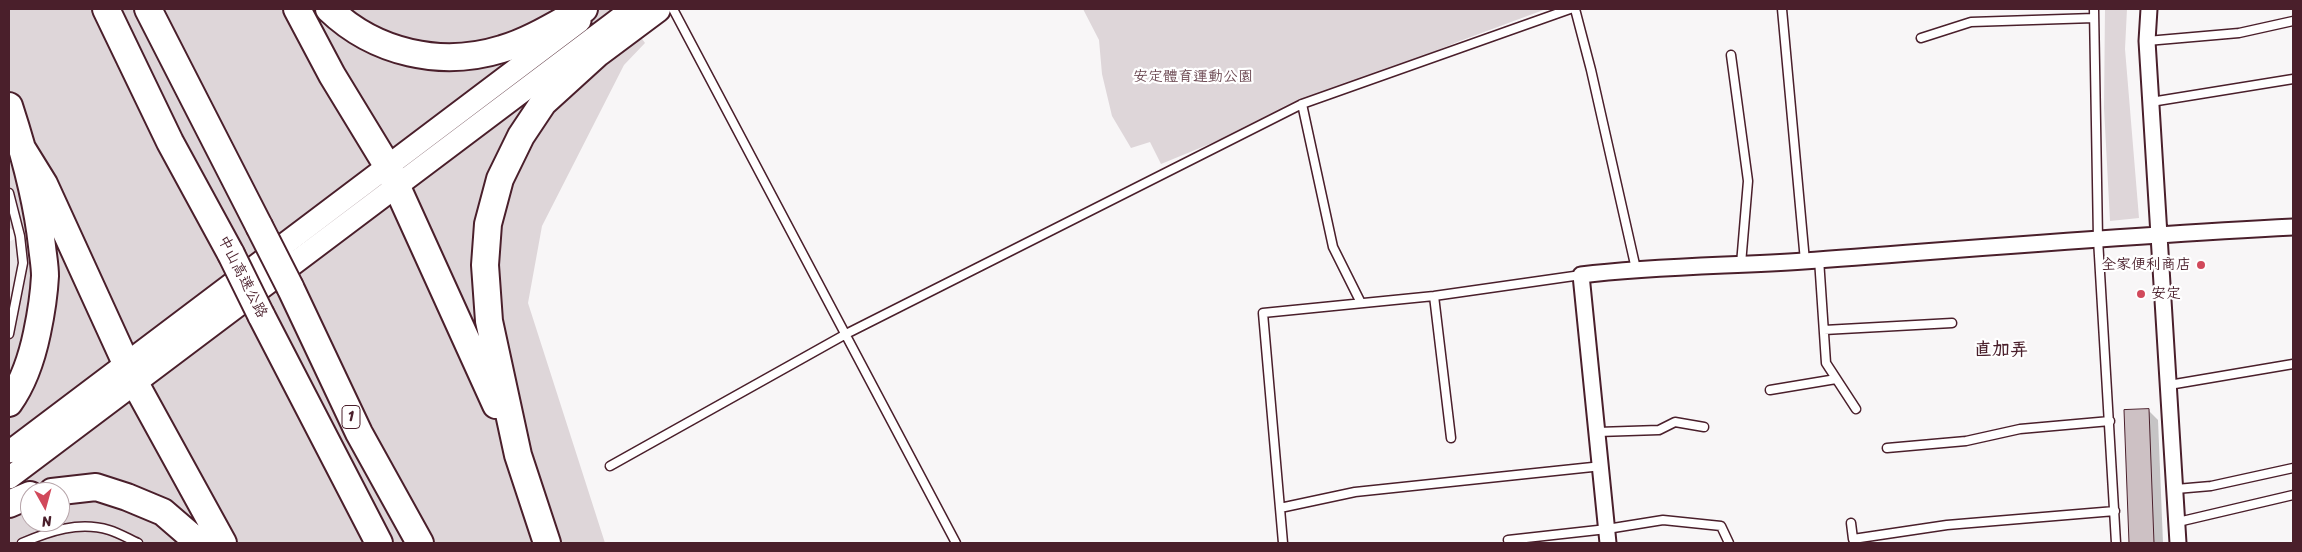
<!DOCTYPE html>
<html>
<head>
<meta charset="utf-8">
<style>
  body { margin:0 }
  #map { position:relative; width:2302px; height:552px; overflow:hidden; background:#f8f6f7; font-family:Sriracha,sans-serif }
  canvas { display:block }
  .frame { position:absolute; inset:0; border:10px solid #4a1f2b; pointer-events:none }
  .north { position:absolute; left:20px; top:482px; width:50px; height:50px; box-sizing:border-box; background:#fff; border:1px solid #b7a5aa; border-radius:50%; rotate:173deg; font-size:14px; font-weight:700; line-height:20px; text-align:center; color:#4a1f2b }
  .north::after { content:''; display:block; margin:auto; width:18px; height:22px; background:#d1495b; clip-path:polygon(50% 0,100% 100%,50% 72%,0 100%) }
</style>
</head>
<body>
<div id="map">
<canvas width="2302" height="552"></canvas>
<div class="frame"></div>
<div class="north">N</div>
</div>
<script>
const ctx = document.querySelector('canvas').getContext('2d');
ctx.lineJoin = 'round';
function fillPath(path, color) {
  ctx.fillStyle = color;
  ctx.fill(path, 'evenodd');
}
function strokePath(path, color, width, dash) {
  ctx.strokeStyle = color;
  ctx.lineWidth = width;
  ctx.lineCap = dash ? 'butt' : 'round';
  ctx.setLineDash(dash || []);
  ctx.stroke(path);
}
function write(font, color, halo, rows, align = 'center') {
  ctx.font = font + ' Sriracha,"LXGW WenKai TC",sans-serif';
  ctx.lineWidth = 4.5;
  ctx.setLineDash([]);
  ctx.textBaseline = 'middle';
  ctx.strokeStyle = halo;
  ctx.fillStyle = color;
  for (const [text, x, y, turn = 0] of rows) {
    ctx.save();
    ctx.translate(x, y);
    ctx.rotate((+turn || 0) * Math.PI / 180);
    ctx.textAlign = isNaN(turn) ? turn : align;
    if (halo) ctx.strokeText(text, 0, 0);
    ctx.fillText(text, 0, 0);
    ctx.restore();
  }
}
const built = new Path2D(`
  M20,236l3,27 -14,71v-92z`);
const green = new Path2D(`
  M9,9h612l24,34 -21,22 -82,161 -14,77 77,240h-596v-209l14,-71 -3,-27 -11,-9zM30,492h30v30h-30z
  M1083,9h463l-86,32 -299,123 -11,-22 -19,6 -19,-32 -10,-42 -3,-34z
  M2105,9h22l-2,40 14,169 -29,3 -6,-113z`);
const shadow = new Path2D(`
  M2148,410l10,10 5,123h-33l-5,-132z`);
const building = new Path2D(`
  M2149,409l5,134h-25l-5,-133z`);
const service = new Path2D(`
  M673,9l283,534
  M1575,9l16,61 45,199
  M1782,9l23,252
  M2094,9l4,230 18,304
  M1921,38l50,-16 123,-4
  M2147,41l92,-8 54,-12
  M1731,55l17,126 -7,83
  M2151,102l142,-23
  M1302,104l31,143 28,56
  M9,193l11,43 3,27 -14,71
  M1819,259l7,104 30,46
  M1434,296l17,142
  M1824,330l128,-7
  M2169,385l124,-21
  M1770,390l66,-11
  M1598,432l61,-2 16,-8 29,5
  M1887,448l79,-7 54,-12 90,-8
  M610,466l236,-132 456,-230 268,-95
  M2176,489l35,-3 82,-18
  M1280,508l75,-16 247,-26
  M2178,522l115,-27
  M1851,523l2,16 94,-14 168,-14
  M1508,540l99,-11 56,-9 58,6 8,17
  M22,543c28,-12 57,-22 87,-13 10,3 20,9 29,13
  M1283,543l-20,-230 171,-17 147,-21`);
const minor = new Path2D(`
  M2149,9l-2,32 31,502
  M1608,543l-27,-268c74,-9 148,-9 223,-14 163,-12 326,-26 489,-34`);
const secondary = new Path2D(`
  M9,452l571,-431
  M9,478l623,-469`);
const motorway = new Path2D(`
  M106,9l64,133 61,112
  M148,9l111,217
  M297,9l35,66 56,92 108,238
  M329,9c46,44 112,59 173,40 28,-8 56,-26 82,-40
  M9,106c15,46 28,92 33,140 1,10 3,20 3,30 -1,19 -4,38 -8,57 -5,24 -13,49 -28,70
  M23,150l21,34 91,199 88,160
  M290,287l69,146 61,110
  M261,315l118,228
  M52,492l44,-5 31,10 36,15 36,31
  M9,504l21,-9
  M547,543l-29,-88 -29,-134 -4,-56 3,-41 12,-45 21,-43 22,-33 55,-50 59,-44`);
const motorwayBridge = new Path2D(`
  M259,226l31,61
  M231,254l30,61`);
const markers = [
  [2201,265,5,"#d1495b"],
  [2141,294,5,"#d1495b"]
];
const shields = [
  [351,417,18]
];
const shieldNames = [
  ["1",351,417]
];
const parkNames = [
  ["安定體育運動公園",1193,77]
];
const poiNames = [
  ["全家便利商店",2191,265],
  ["安定",2151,294,"left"]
];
const streetNames = [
  ["中山高速公路",242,277,63]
];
const quarterNames = [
  ["直加弄",2001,350]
];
fillPath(built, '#ebe6e8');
fillPath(green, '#ded6d9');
fillPath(shadow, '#0003');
fillPath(building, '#cdc1c4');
strokePath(building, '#4a1f2b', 1);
strokePath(service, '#4a1f2b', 11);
strokePath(minor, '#4a1f2b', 19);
strokePath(secondary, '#4a1f2b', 25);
strokePath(motorway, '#4a1f2b', 30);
strokePath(service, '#fff', 8);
strokePath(minor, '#fff', 15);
strokePath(secondary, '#fff', 21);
strokePath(motorway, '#fff', 26);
strokePath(motorwayBridge, '#4a1f2b', 30, []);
strokePath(motorwayBridge, '#fff', 26);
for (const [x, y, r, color] of markers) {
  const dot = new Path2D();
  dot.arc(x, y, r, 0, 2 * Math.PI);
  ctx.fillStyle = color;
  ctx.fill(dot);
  strokePath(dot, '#fff', 2);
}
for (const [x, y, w] of shields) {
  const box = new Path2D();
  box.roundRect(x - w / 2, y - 11.5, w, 23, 4);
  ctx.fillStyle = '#fff';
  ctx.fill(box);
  strokePath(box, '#4a1f2b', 1);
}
write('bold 14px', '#4a1f2b', null, shieldNames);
write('15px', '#6f4d56', '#fff', parkNames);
write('15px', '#4a1f2b', '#fff', poiNames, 'right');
write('15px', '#4a1f2b', '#fff', streetNames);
write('bold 18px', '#4a1f2b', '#fff', quarterNames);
</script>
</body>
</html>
